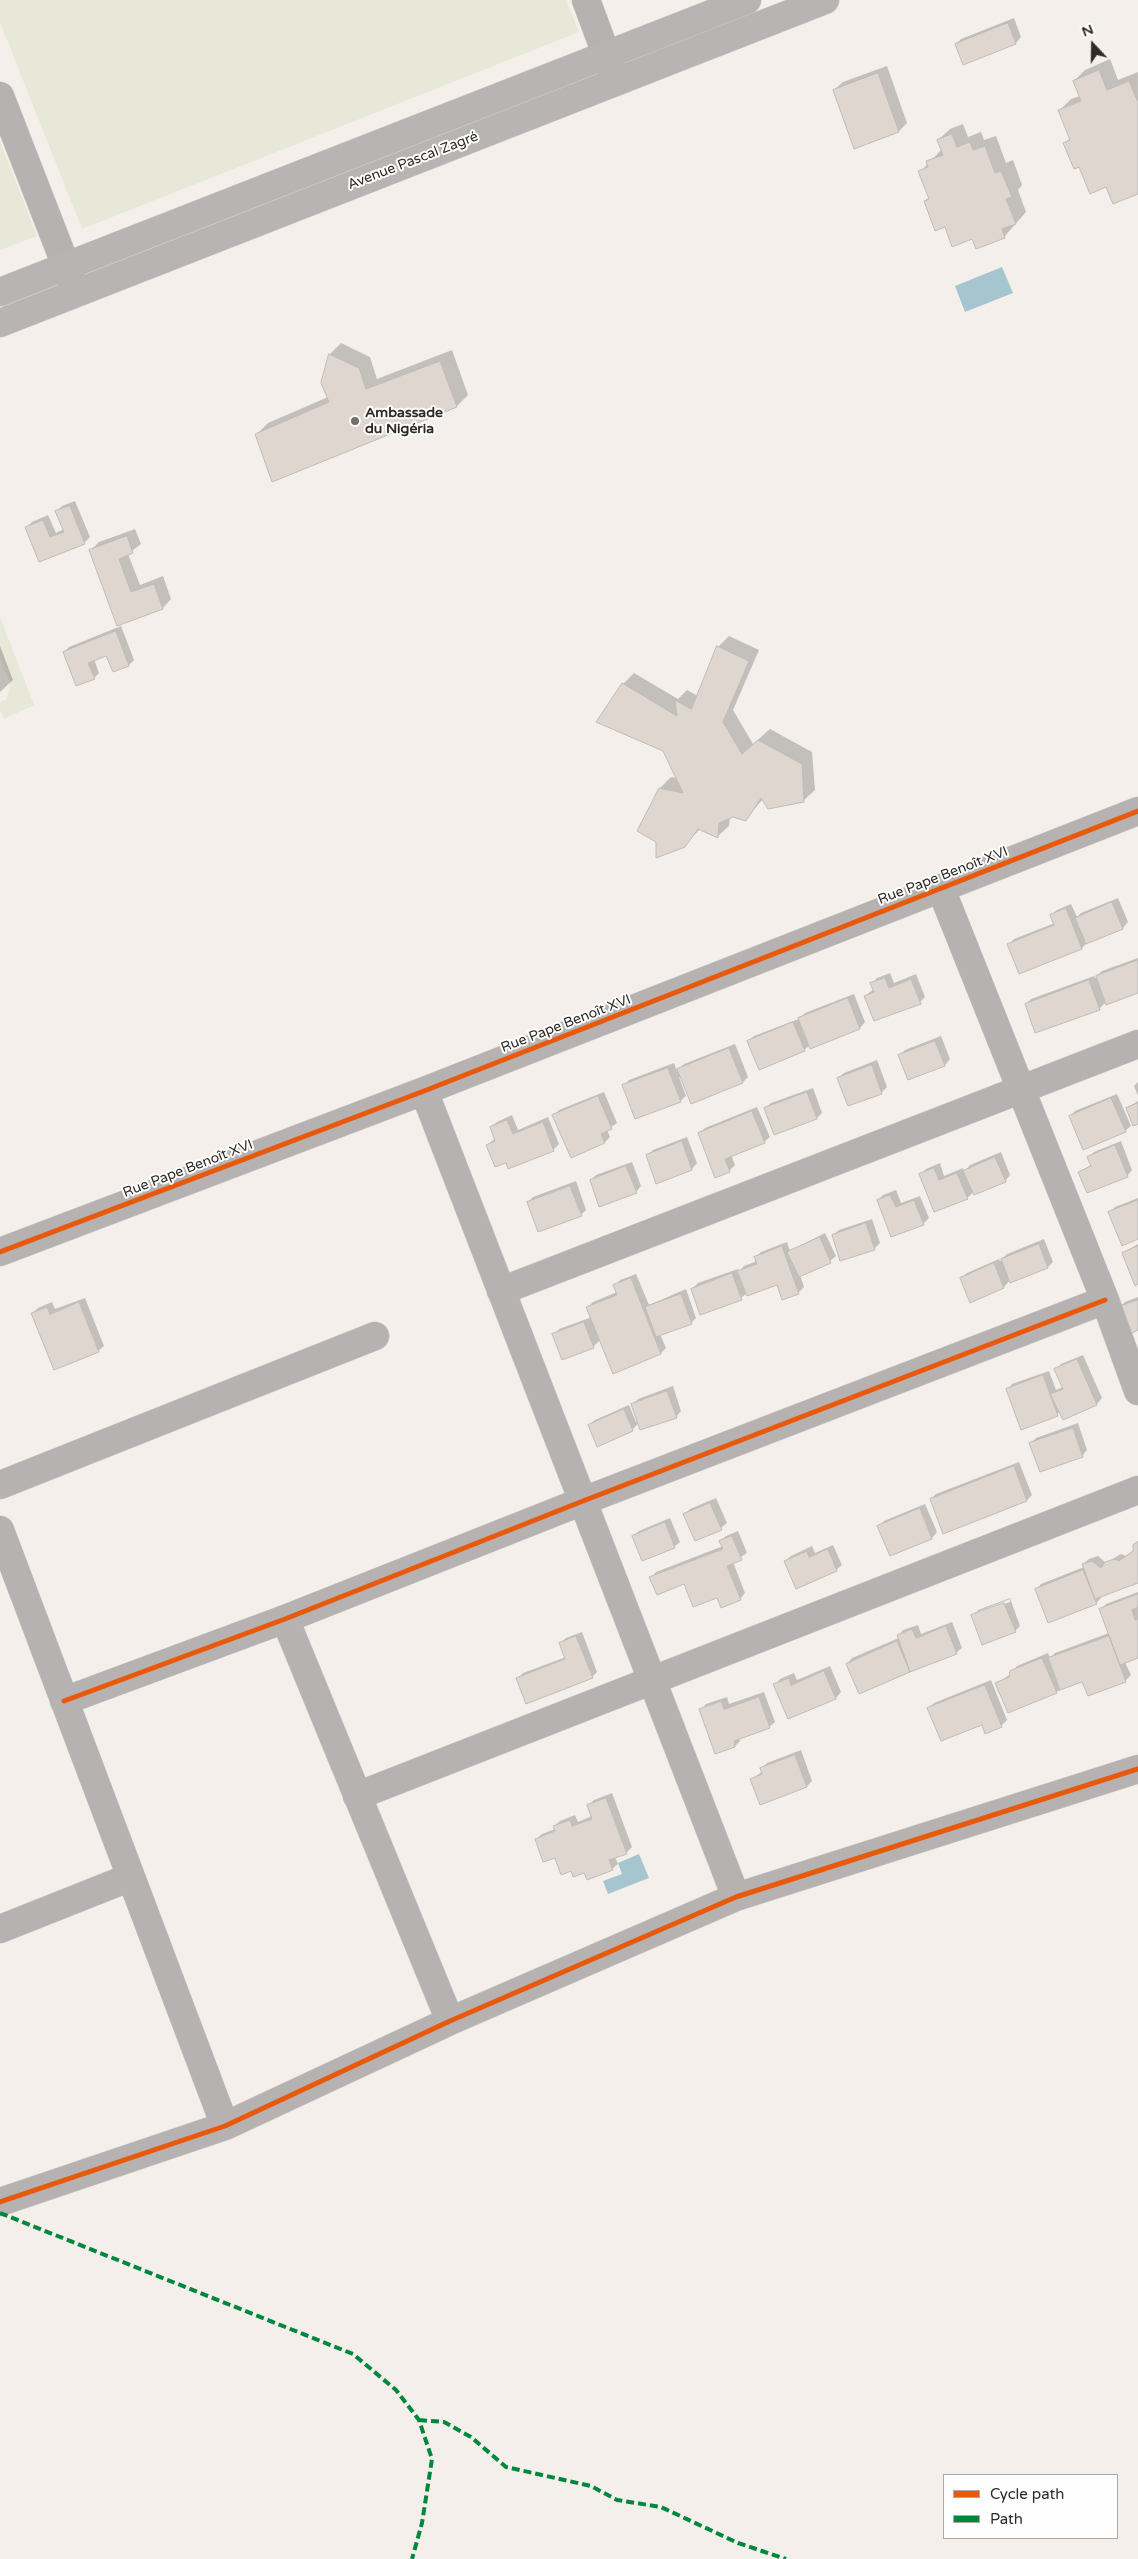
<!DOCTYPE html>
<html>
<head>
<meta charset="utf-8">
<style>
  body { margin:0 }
  #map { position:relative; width:1138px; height:2559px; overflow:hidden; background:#f4efea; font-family:"Varela Round",sans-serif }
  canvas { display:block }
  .legend { position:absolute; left:943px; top:2474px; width:175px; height:65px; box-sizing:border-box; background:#fefefe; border:1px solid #abaaa8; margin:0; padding:6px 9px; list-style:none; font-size:15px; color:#2e2b27 }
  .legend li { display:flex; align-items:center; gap:10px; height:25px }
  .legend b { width:25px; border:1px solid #abaaa8 }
  .north { position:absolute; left:1068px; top:20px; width:50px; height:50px; -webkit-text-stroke:4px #fefefe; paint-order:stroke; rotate:339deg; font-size:14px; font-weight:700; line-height:20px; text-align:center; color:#2e2b27 }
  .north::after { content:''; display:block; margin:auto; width:18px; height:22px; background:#2e2b27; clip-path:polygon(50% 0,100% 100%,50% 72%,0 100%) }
</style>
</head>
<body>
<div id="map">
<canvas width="1138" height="2559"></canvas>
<ul class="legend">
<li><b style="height:6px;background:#e8590c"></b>Cycle path</li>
<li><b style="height:6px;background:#00873e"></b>Path</li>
</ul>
<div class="north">N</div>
</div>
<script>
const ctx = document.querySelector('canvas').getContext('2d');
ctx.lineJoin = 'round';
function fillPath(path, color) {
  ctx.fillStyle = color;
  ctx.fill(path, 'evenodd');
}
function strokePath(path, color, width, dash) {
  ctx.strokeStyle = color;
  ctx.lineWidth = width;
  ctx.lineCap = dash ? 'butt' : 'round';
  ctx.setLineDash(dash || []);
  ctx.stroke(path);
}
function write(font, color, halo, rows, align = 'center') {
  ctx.font = font + ' "Varela Round",sans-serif';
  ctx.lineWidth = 4;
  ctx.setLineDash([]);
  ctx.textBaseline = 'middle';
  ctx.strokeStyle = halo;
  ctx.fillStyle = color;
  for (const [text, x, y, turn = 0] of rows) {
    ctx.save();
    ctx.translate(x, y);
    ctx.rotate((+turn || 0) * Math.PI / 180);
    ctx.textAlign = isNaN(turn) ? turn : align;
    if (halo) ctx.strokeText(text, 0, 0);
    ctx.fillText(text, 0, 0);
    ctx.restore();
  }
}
const green = new Path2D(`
  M0,0h566l13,32 -497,197 -82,-207z
  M0,141l37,95 -37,14z
  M0,617l34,88 -30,14 -4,-9v-8l7,-3 3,-16 -10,-24z`);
const water = new Path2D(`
  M1002,267l11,26 -48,19 -10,-26z
  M639,1854l10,24 -41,16 -5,-13 19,-7 -4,-11z`);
const shadow = new Path2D(`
  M1014,18l7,19 -5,6 -52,20 -8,-19 5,-5z
  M1110,59l8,21 20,-8v121l-31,-7 -27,-20 -15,-23 6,-6 -11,-27 11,-11 9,-3 -6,-15 11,-11z
  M887,66l20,57 -8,8 -65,-41 9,-8z
  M963,124l5,13 13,-5 3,8 12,-4 10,27 7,-3 9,25 -4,5 8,22 -22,25h-31l-28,-11 -20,-25 4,-4 -9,-25 22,-23 -4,-9 12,-11z
  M341,343l29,14 7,22 75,-29 16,45 -11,11 -200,28 11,-11 60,-26 -5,-14 7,-29z
  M75,501l15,36 -6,6 -44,17 -13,-33 5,-5 16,-7 8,18 8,-4 -7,-18 5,-5z
  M135,529l6,15 -13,10 12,31 23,-9 8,23 -8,9 -45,16 -28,-73 9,-9z
  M121,626l13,34 -5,5 -22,-11 -13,5 5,14 -5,5 -30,-26 5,-5z
  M729,636l30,14 -26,60 20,34 17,-15 42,23 3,38 -12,11 -40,-2 -18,21 -12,-4 -3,1 -1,9 -11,10 -18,-7 -16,17 -24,-58 11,-11 7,1 -14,-28 -41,-66 11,-11 44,26 9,-9 11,6 20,-49z
  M0,646l13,34 -13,12z
  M1118,898l10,24 -5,6 -36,15 -5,5 -62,25 -11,-28 5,-6 41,-16 -3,-8 5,-5 14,-6 6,13 4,-4z
  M1138,958v33l-32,11 -7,7 -73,-5 5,-5 63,-23 1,2 7,-7z
  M890,973l4,10 22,-9 9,23 -5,5 -55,-6 9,-7 -2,-6 5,-5z
  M854,994l11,28 -5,6 -49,19 -1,-2 -6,5 -55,-9 5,-5 45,-17 6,-6z
  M941,1036l9,23 -5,6 -37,14 -9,-23 6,-6z
  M735,1044l13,33 -5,5 -62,-5h-2l7,19 -6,5 -56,-15 5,-6 45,-17 3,8 7,-7z
  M877,1060l10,27 -5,5 -33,13 -11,-27 6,-5z
  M1138,1082v14l-4,-10z
  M813,1088l9,25 -5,5 -42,16 -10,-26 6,-5z
  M604,1092l13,31 -10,7 3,7 -5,5 -51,-26 5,-6z
  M1117,1094l14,32 -6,5 -55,-14 5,-6z
  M1138,1101v22l-11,-15z
  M757,1107l13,30 -6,5 -33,13 4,10 -6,6 -30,-37 6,-6z
  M512,1115l6,15 30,-13 11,27 -6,6 -46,11 -20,-16 9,-7 -5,-11 6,-5z
  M687,1137l10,26 -5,6 -35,13 -10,-26 6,-6z
  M1121,1141l11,29 -5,6 -47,-4 12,-8 -3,-7 5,-5z
  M1001,1152l9,23 -5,6 -31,11 -7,6 -46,-24 5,-5 14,-6 4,13 19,-8 1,4 6,-7z
  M632,1162l9,24 -5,6 -45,-12 5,-5z
  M576,1181l10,29 -5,5 -53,-13 5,-5z
  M896,1190l5,13 19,-7 9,22 -6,6 -45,-24 5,-5z
  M1138,1198v40l-28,-25 5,-6z
  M872,1219l8,24 -6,6 -41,-14 6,-5z
  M825,1233l11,23 -6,5 -30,14 4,12 -5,5 -16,6 -5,-14 -31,9 -6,5 -49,-9 6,-6 40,-14 1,3 5,-6 13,-5 -1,-4 5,-5 26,-10 3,9z
  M1044,1239l9,23 -5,5 -38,13 -6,7 -43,-9 6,-5 32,-14 1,2 7,-7z
  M1138,1244v39l-15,-30z
  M636,1274l13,31 37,-16 10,29 -5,5 -31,11 6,14 -5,5 -60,-14 -8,8 -39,-12 5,-6 33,-12 -4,-10 5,-5 24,-10 -2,-6 5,-6z
  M1138,1297v32l-19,-21 6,-6z
  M85,1298l19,48 -6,5 -65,-38 5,-5 14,-6 3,7z
  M1083,1355l19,43 -5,6 -33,14 -3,-6 -40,17 -14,-39 5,-6 37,-13 7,19 7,-3 -7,-17 5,-6z
  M673,1386l8,25 -5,6 -37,6 -7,7 -43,-5 6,-5 34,-15 7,17 2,-1 -5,-17 5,-5z
  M1078,1423l9,27 -5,6 -51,-13 5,-5z
  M1019,1462l13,33 -5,5 -96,-1 5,-5z
  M716,1498l11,25 -6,5 -36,-14 5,-5z
  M925,1504l12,28 -5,6 -42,16 -11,-28 5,-5z
  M670,1518l10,24 -6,5 -41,-11 6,-5z
  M738,1531l9,22 -14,9 12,31 -5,6 -23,-3 -32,-14 -34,-4 5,-6 67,-26 -2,-5 5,-5z
  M1138,1541v41l-38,13 1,3 -5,5 -60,-13 5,-6 43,-17 -1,-3 6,-5 9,-3 8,7 15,-9 5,2 8,-6v-5z
  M833,1545l9,20 -6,5 -51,-9 6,-5 21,-10 3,7z
  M1138,1592v65l-13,5 6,13 -6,6 -42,-1 -27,12 -59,-9 14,-9 6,-8 31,-13 2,5 5,-5 54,-20 -8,-24 5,-5z
  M1010,1598l10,28 -5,5 -42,-15 5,-6zM1010,1599v3l-33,12v-2z
  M952,1622l10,26 -6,5 -96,40 -13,-29 5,-6 47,-20 -1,-2 5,-6 15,-5 3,9z
  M582,1632l15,40 -5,5 -75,2 6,-6 43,-16 -5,-14 5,-5z
  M830,1666l11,26 -5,6 -47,20 -14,-33 5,-6 14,-6 3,7z
  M991,1680l16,40 -6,6 -19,-2 -53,-16 5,-5z
  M764,1692l11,30 -6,5 -30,11 1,3 -5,5 -34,-36 5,-6 21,-7 2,7z
  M801,1750l11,31 -5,5 -55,-7 11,-8 -1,-3 5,-5z
  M612,1793l20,54 -6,6 -11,4 3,7 -6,5 -27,2 -14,-1 -35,-31 6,-5 13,-5 -1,-3 6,-5 15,-6 3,7 14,-6 -4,-10 6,-6z`);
const building = new Path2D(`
  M1008,23l8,21 -53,21 -8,-21z
  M1099,70l8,20 22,-9 9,21v92l-25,10 -7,-17 -16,7 -11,-27 -5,2 -11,-26 7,-3 -12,-30 23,-9 -8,-20z
  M878,73l21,59 -45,17 -21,-59z
  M952,134l5,13 13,-5 3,8 12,-4 10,27 6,-2 11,26 -6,2 10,25 -14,5 3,9 -29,11 -4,-10 -20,8 -7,-20 -10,4 -11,-30 5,-2 -11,-28 10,-4 -2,-6 17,-6 -6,-15z
  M329,354l30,14 7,21 74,-28 17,46 -185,75 -17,-48 74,-32 -8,-19z
  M70,506l15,38 -46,18 -14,-35 18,-7 7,17 14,-5 -9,-21z
  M127,536l6,17 -14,6 12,33 23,-8 9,25 -46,17 -28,-76z
  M116,631l13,35 -16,6 -7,-16 -18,7 7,16 -19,7 -13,-34z
  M717,646l32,15 -26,61 19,32 16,-14 44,24 2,38 -36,7 -7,-11 -15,23 -13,-4 -14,6 -1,15 -20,-9 -13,18 -29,11v-16l-19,-11 22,-43 24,5 -20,-42 -67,-29 26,-39 55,33 -2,-16 16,9z
  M1112,902l11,27 -37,15 -11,-26z
  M1066,908l16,41 -63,25 -12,-30 47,-19 -4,-10z
  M1138,960v33l-32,12 -10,-29z
  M885,978l4,10 22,-9 10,25 -47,17 -10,-25 10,-4 -4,-9z
  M1089,980l11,30 -65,23 -10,-29z
  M848,998l12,31 -50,20 -12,-31z
  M793,1022l12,29 -46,19 -12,-29z
  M935,1041l10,25 -37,14 -10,-25z
  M729,1048l14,35 -52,21 -14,-35z
  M872,1065l10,29 -34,12 -11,-28z
  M668,1068l13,34 -46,17 -13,-34z
  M807,1092l10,27 -43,16 -10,-27z
  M598,1096l14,33 -11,5 4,9 -34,15 -19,-43z
  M1111,1098l15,34 -43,18 -14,-34z
  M1138,1103v21l-5,2 -7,-18z
  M752,1111l13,32 -40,16 5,13 -15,6 -17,-45z
  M507,1120l6,14 30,-12 11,29 -46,18 -2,-6 -11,4 -9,-22 9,-4 -5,-14z
  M682,1141l10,29 -36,14 -10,-29z
  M1115,1145l13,32 -41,16 -9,-21 13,-6 -4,-9z
  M995,1157l11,25 -32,13 -11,-24z
  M626,1166l11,27 -38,14 -9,-27z
  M934,1168l5,12 18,-7 11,26 -34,13 -15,-38z
  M570,1186l12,30 -44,16 -11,-30z
  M890,1195l6,12 18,-7 10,25 -33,12 -14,-37z
  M1138,1200v39l-16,7 -14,-34z
  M866,1223l9,27 -35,11 -8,-26z
  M820,1237l11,26 -32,14 -12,-25z
  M1039,1244l9,24 -38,15 -9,-24z
  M782,1246l17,48 -17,6 -5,-15 -30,11 -10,-25 20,-7 -3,-7z
  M1138,1246v38l-3,2 -13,-33z
  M994,1263l10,25 -34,15 -10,-25z
  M732,1273l10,27 -42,15 -9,-26z
  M631,1278l30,76 -48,20 -27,-67 31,-12 -4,-10z
  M681,1294l11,30 -36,13 -11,-30z
  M1138,1300v30l-10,5 -10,-28z
  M79,1302l20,50 -45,18 -23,-57 16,-6 3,7z
  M584,1322l10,26 -32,12 -10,-26z
  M1077,1359l20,46 -34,15 -13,-26 13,-5 -9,-20z
  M1043,1375l15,41 -37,14 -15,-41z
  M667,1391l10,27 -37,12 -9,-26z
  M624,1409l9,22 -36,16 -9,-22z
  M1073,1428l10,29 -43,15 -11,-29z
  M1014,1466l13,35 -84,33 -13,-35z
  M710,1503l12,27 -27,11 -12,-27z
  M920,1508l12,31 -42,17 -13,-30z
  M665,1522l10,26 -33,13 -10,-25z
  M732,1536l10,24 -15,6 14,34 -20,8 -4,-10 -24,9 -9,-23 -27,11 -8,-18 74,-28 -4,-8z
  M1138,1542v41l-43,16 -13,-35 10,-3 9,7 4,-6 10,-3 4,2 14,-10v-6z
  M828,1549l9,22 -41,18 -12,-28 23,-10 2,6z
  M1083,1570l14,34 -49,19 -13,-34z
  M1138,1594v13l-6,3 3,10 3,-1v39l-18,7 -21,-56z
  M1004,1603l12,29 -34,13 -11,-30z
  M946,1626l11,28 -47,18 -13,-37 15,-6 4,9z
  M576,1636l17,42 -67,26 -10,-26 49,-19 -6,-16z
  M1109,1636l17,46 -38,14 -6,-14 -22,8 -12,-32z
  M897,1641l13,31 -51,22 -13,-30z
  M1042,1658l15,35 -49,20 -13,-30 14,-6 1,-6z
  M824,1671l12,28 -48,20 -15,-35 16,-6 2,7z
  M985,1685l17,42 -17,7 -3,-9 -41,16 -14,-33z
  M759,1697l11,31 -36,13 1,6 -20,7 -16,-45 22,-8 3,8z
  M795,1755l12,32 -47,18 -10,-26 12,-5 -2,-6z
  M606,1798l21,56 -18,6 4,10 -26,10 -3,-7 -11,4 -2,-6 -10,4 -6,-17 -12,4 -8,-23 20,-8 -2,-5 17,-6 2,6 20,-7 -5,-14z`);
const minor = new Path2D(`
  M586,0l29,78
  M0,96l75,193
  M941,889l164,411 33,91
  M424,1091l312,806
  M0,1252l424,-161 714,-280
  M501,1291l637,-247
  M0,1485l375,-149
  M0,1530l225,596
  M285,1619l165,402
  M64,1701l221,-82 298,-118 522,-201
  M357,1796l781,-306
  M0,1929l131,-52
  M0,2202l225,-76 225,-105 286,-124 402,-128`);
const major = new Path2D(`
  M0,292l747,-292
  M0,323l825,-323`);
const quiet = new Path2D(`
  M0,2213l353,141 43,36 23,30 13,39 -10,64 -10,36
  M419,2420l25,2 27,15 35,30 85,19 26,14 44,7 77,36 48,16`);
const cycleway = new Path2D(`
  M0,1252l424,-161 714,-280
  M64,1701l221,-82 298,-118 522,-201
  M0,2202l225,-76 225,-105 286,-124 402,-128`);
const markers = [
  [355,421,5,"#73706b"]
];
const streetNames = [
  ["Avenue Pascal Zagré",413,161,-21],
  ["Rue Pape Benoît XVI",943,876,-21],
  ["Rue Pape Benoît XVI",566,1024,-21],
  ["Rue Pape Benoît XVI",188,1169,-21]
];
const poiNames = [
  ["Ambassade",365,413],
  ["du Nigéria",365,429]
];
fillPath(green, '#e7e8d7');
fillPath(water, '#a6c6cf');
fillPath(shadow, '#0003');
fillPath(building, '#dfd7cf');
strokePath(building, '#bfbbb7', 1);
strokePath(minor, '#d0ccc8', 29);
strokePath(major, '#d0ccc8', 29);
strokePath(minor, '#b5b2b1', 28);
strokePath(major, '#b8b4b3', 28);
strokePath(quiet, '#00873e', 4, [8, 4]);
strokePath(cycleway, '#e8590c', 5);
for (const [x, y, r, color] of markers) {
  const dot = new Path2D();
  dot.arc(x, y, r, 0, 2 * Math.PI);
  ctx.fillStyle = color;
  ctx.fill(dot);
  strokePath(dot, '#fefefe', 2);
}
write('14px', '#2e2b27', '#fefefe', streetNames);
write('bold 14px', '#2e2b27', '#fefefe', poiNames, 'left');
</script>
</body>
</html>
